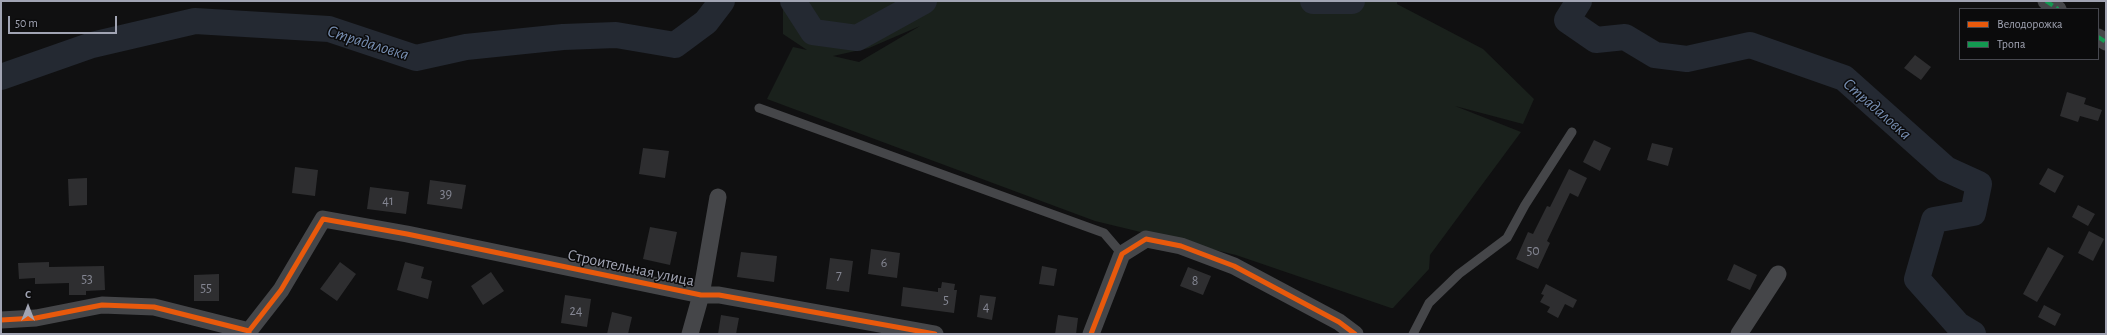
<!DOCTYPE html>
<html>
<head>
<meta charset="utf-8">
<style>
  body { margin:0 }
  #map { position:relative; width:2107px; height:335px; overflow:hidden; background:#101011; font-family:"Alegreya Sans",sans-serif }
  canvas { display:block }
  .frame { position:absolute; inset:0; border:2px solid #a1a4b3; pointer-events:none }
  .legend { position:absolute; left:1959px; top:8px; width:140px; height:52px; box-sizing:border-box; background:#0b0b0c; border:1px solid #47484f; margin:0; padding:5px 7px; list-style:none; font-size:12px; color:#a1a4b3 }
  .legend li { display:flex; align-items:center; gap:8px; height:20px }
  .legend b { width:20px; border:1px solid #47484f }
  .north { position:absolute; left:8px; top:287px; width:40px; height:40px; -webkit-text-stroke:3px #0b0b0c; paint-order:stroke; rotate:0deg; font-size:11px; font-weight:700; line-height:16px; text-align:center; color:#a1a4b3 }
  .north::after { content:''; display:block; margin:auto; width:14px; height:18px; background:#a1a4b3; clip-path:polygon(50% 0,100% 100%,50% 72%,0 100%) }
  .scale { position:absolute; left:8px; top:16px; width:109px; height:18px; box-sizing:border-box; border:2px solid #a1a4b3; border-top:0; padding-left:5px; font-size:12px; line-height:14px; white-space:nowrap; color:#a1a4b3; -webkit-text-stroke:3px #0b0b0c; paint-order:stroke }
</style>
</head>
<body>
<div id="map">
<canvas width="2107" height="335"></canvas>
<div class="frame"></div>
<ul class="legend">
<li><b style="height:5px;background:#e8590c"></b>Велодорожка</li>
<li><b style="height:5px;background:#139951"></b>Тропа</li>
</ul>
<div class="north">С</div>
<div class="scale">50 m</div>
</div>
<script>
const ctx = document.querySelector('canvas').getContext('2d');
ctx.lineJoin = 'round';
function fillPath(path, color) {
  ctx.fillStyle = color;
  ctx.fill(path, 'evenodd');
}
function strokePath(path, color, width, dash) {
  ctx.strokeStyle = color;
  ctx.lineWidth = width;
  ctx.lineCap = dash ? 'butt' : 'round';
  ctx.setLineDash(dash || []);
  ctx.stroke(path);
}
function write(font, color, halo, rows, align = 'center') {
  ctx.font = font + ' "Alegreya Sans",sans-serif';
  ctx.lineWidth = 3;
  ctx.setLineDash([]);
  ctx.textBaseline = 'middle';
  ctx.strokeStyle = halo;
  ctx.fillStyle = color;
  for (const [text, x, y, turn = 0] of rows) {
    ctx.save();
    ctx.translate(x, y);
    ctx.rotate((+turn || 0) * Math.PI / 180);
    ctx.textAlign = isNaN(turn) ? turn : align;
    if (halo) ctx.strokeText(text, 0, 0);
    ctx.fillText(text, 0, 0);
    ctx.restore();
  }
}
const green = new Path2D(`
  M783,1h614v3l86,45 51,50 -11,25 -68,-18 66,26 -91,123 -1,14 -36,39h-2l-155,-53 -141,-34 -328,-122 26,-52 14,3 -24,-16zM920,26l-61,36 -26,-6 36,-8z`);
const river = new Path2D(`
  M793,1l20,31 44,6 67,-37
  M1313,1h39
  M1579,1l-12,19 29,20 29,-3 30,18 32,4 63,-14 94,33 102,91 33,15 -6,29 -39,7 -17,59 41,46 15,9
  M1,77l91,-32 103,-24 134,8 87,29 50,-11 97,-10 53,-2 59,10 31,-23 16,-21`);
const building = new Path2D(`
  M1915,55l16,12 -10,13 -17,-12z
  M2067,92l19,6 -2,6 18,6 -4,11 -18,-5 -2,6 -18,-6z
  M1594,140l17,8 -11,23 -17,-9z
  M1652,143l21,5 -5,18 -21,-6z
  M643,148l26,3 -4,27 -26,-4z
  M295,167l23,3 -3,26 -23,-3z
  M2048,168l16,8 -9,17 -16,-9z
  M1569,169l18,9 -9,19 -8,-4 -23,48 3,2 -12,26 -22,-10 12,-27 5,2 14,-28 3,1z
  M87,178v27l-18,1 -1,-27z
  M430,180l36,5 -4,24 -35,-5z
  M370,187l39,5 -3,22 -39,-5z
  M2078,205l17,9 -7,12 -16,-9z
  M650,227l27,5 -7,33 -27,-6z
  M2089,231l15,8 -11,22 -15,-8z
  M2048,247l16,9 -27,46 -14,-8z
  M871,249l29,4 -3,25 -29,-4z
  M741,252l36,4 -3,26 -37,-5z
  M830,258l23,3 -4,31 -23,-3z
  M49,262v5l55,-1 1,24 -19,1v4h-17v-12l-34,1v-6l-16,1 -1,-16z
  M340,262l16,12 -19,27 -17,-12z
  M405,262l19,5 -3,11 11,3 -4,18 -31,-9z
  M1734,264l23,11 -7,15 -23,-10z
  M1042,266l15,3 -3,17 -15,-2z
  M1188,267l23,9 -8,19 -23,-9z
  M491,272l13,19 -21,14 -12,-19z
  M219,274v27h-25v-26z
  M942,282l13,2 -1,6h3l-3,23 -53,-7 2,-19 35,5v-4h3z
  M1546,284l31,16 -4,8 -8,-4 -7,14 -11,-6 3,-5 -10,-5 4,-7 -3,-1z
  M565,295l26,4 -4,28 -26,-4z
  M980,295l16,2 -4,23 -15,-3z
  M2044,305l17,9 -6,12 -17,-9z
  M612,312l20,5 -4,17h-21z
  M721,315l18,3 -3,16h-18z
  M1058,315l20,3 -2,16h-21z`);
const lane = new Path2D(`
  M759,108l345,125 18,21
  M1413,334l16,-31 30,-29 48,-36 18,-33 47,-73`);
const street = new Path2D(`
  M2046,1l12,8
  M2098,37l8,5
  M1,320l35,-2 66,-13 52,2 95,24v3
  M249,331l32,-41 42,-71 84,15 294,61h18l216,39
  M690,334l11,-39 17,-98
  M1091,334l31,-80 24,-15 35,7 53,20 105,56 16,12
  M1739,334l39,-60`);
const quiet = new Path2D(`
  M2046,1l12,8
  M2098,37l8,5`);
const cycleway = new Path2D(`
  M1,320l35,-2 66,-13 52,2 95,24v3
  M249,331l32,-41 42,-71 84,15 294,61h18l216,39
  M1091,334l31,-80 24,-15 35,7 53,20 105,56 16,12`);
const numberNames = [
  ["39",446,194],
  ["41",388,201],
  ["50",1533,251],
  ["6",884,263],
  ["7",839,275],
  ["53",87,279],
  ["8",1195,281],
  ["55",206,288],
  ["5",946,300],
  ["4",986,307],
  ["24",576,311]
];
const streetNames = [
  ["Строительная улица",631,268,12]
];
const waterNames = [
  ["Страдаловка",368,43,17],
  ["Страдаловка",1877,109,41]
];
fillPath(green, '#1a211c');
strokePath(river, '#242932', 26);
fillPath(building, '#2e2e30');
strokePath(lane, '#454649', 9);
strokePath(street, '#454649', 17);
strokePath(quiet, '#139951', 4, [8, 4]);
strokePath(cycleway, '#e8590c', 5);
write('14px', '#848692', null, numberNames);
write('16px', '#a1a4b3', '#0b0b0c', streetNames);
write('italic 17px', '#768db0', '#0b0b0c', waterNames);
</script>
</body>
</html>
